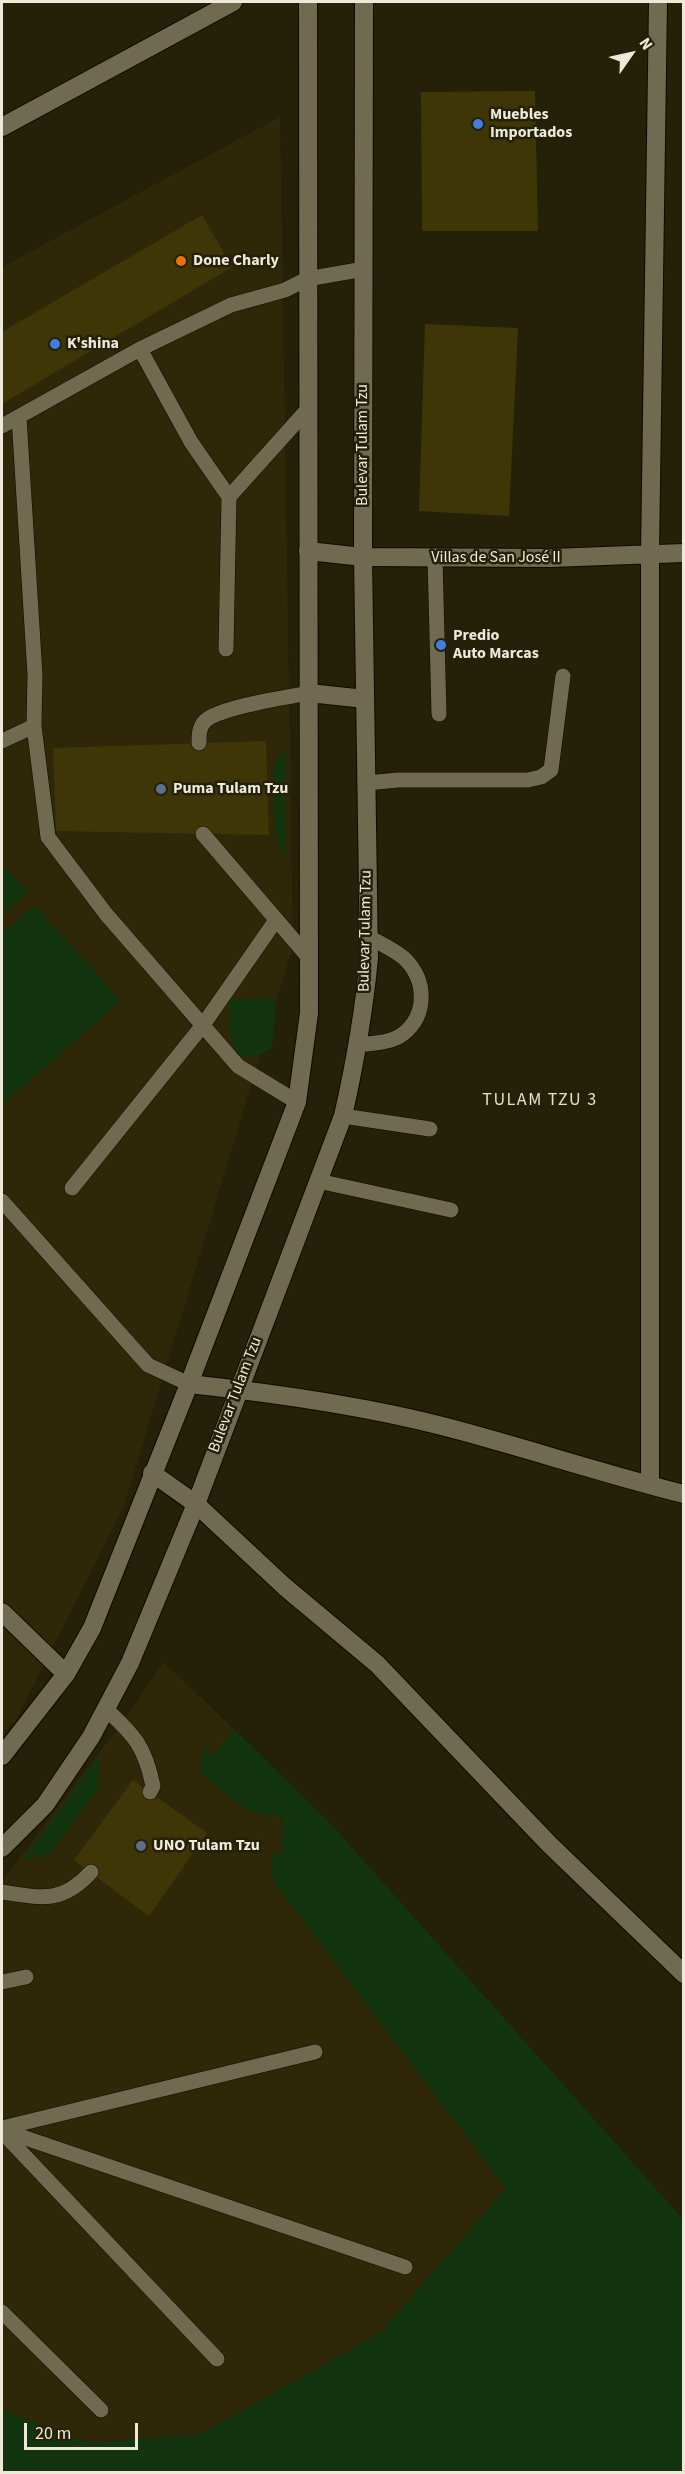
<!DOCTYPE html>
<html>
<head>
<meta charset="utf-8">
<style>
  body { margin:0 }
  #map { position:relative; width:685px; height:2474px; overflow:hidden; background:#252008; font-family:"Source Sans 3",sans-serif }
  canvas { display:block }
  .frame { position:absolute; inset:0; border:3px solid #edeadb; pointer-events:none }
  .north { position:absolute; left:601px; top:24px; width:60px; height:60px; -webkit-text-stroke:4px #252008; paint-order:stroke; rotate:56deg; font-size:16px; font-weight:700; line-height:24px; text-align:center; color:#edeadb }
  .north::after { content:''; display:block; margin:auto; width:21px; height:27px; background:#edeadb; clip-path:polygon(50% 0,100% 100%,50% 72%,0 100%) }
  .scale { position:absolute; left:24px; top:2423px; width:114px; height:27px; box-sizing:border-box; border:3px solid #edeadb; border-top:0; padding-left:8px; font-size:18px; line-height:21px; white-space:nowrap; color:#edeadb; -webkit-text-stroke:4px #252008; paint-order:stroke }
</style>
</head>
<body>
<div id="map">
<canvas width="685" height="2474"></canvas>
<div class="frame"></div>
<div class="north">N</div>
<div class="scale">20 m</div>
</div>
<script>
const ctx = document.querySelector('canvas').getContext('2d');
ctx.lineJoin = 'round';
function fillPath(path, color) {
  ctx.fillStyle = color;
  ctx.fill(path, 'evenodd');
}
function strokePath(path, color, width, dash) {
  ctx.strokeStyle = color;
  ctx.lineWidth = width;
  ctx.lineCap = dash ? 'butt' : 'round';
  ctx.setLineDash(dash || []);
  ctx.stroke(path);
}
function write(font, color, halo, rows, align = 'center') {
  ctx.font = font + ' "Source Sans 3",sans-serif';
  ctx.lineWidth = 5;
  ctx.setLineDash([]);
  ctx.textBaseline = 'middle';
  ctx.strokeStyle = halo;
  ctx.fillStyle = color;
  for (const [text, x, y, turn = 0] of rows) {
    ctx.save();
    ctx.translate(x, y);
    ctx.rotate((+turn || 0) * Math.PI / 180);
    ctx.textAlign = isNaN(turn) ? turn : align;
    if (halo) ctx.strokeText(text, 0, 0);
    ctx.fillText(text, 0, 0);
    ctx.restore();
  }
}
const built = new Path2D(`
  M280,117l13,829 -169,560 -109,216 -13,11v-1466z
  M163,1662l72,68 -24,25 -9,-6 45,61 36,8 -1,36h-11l1,25 235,310 -127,144 -179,101 -112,9 -87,-33v-529l129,-170z`);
const green = new Path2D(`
  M285,747l1,116 -11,-28 -2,-69z
  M2,864l26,28 -26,23z
  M34,905l87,95 -119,105v-171z
  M229,999h47l-4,49c-45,30 -43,-21 -43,-49z
  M235,1730l95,93 353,396v253h-681v-62l87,33 112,-9 179,-101 126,-144 -234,-310 -1,-25 11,-1 1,-35 -36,-8 -47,-37 2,-25 10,7z
  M100,1754l-2,35 -48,64 -28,8z`);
const building = new Path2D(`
  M535,91l3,140h-116l-1,-139z
  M202,215l30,52 -230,137v-72z
  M425,324l93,4 -9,188 -90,-5z
  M266,741l3,94 -213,-4 -3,-83z
  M133,1780l74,53 -58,83 -75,-56z`);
const service = new Path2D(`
  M140,349l51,93 38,55 -3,152
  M19,417l16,258 -1,51 14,111 58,77 132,152 59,36
  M2,426l138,-77 91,-44 54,-15 22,-11 57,-10
  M229,497l78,-87
  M435,558l4,156
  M2,741l32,-15
  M199,743c0,-8 0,-16 6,-22 15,-14 83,-24 104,-28
  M367,783l31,-3h130l13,-3 10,-7 12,-94
  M203,834l107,125
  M358,1045c15,-2 33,-2 45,-11 25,-20 23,-54 2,-75 -10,-9 -24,-15 -36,-22
  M343,1116l87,13
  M318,1181l133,29
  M72,1188l131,-163 73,-105
  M2,1201l146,164 41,19
  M107,1710c28,26 38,37 46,76l-3,6
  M2,1892c39,6 60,12 89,-20
  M2,1982l24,-5
  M2,2128l313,-76
  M2,2130l403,137
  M2,2132l215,227
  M2,2312l99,98`);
const minor = new Path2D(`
  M2,127l231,-125
  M308,551l55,6 188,1 133,-5
  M189,1384c84,9 176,22 257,43 80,21 158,47 238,67
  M152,1473l44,31 89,83 92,77 172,180 135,130
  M650,1485v-932l8,-551
  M2,1612l64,62`);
const secondary = new Path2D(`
  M309,693l56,6
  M2,1756l64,-82 26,-46 97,-244 108,-282 12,-89 -1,-1011
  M2,1848l43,-43 46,-68 39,-74 66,-159 147,-388c12,-53 21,-105 26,-158l-6,-401 1,-555`);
const markers = [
  [478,124,6,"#3f7fe0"],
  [181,261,6,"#e8710a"],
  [55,344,6,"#3f7fe0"],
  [441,645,6,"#3f7fe0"],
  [161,789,6,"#5c6f8a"],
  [141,1846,6,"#5c6f8a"]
];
const poiNames = [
  ["Muebles",490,115],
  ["Importados",490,133],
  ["Done Charly",193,261],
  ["K'shina",67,344],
  ["Predio",453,636],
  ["Auto Marcas",453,654],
  ["Puma Tulam Tzu",173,789],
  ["UNO Tulam Tzu",153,1846]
];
const streetNames = [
  ["Bulevar Tulam Tzu",363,445,-90],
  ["Villas de San José II",496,558],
  ["Bulevar Tulam Tzu",366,931,-89],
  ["Bulevar Tulam Tzu",236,1395,-69]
];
const neighbourhoodNames = [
  ["TULAM TZU 3",540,1101]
];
fillPath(built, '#2f2808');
fillPath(green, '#12340e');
fillPath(building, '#3f3608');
strokePath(service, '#0e0900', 16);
strokePath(minor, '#0e0900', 20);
strokePath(secondary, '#0e0900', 20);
strokePath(service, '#6f6a50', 15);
strokePath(minor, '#6f6a50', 18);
strokePath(secondary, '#6f6a50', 18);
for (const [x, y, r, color] of markers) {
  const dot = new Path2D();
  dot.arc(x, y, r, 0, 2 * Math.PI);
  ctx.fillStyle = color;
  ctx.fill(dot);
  strokePath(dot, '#252008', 2);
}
write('bold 16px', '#edeadb', '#252008', poiNames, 'left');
write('16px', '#edeadb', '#252008', streetNames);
ctx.letterSpacing = '1.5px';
write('18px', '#e5e0c3', '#252008', neighbourhoodNames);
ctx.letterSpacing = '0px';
</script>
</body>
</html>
